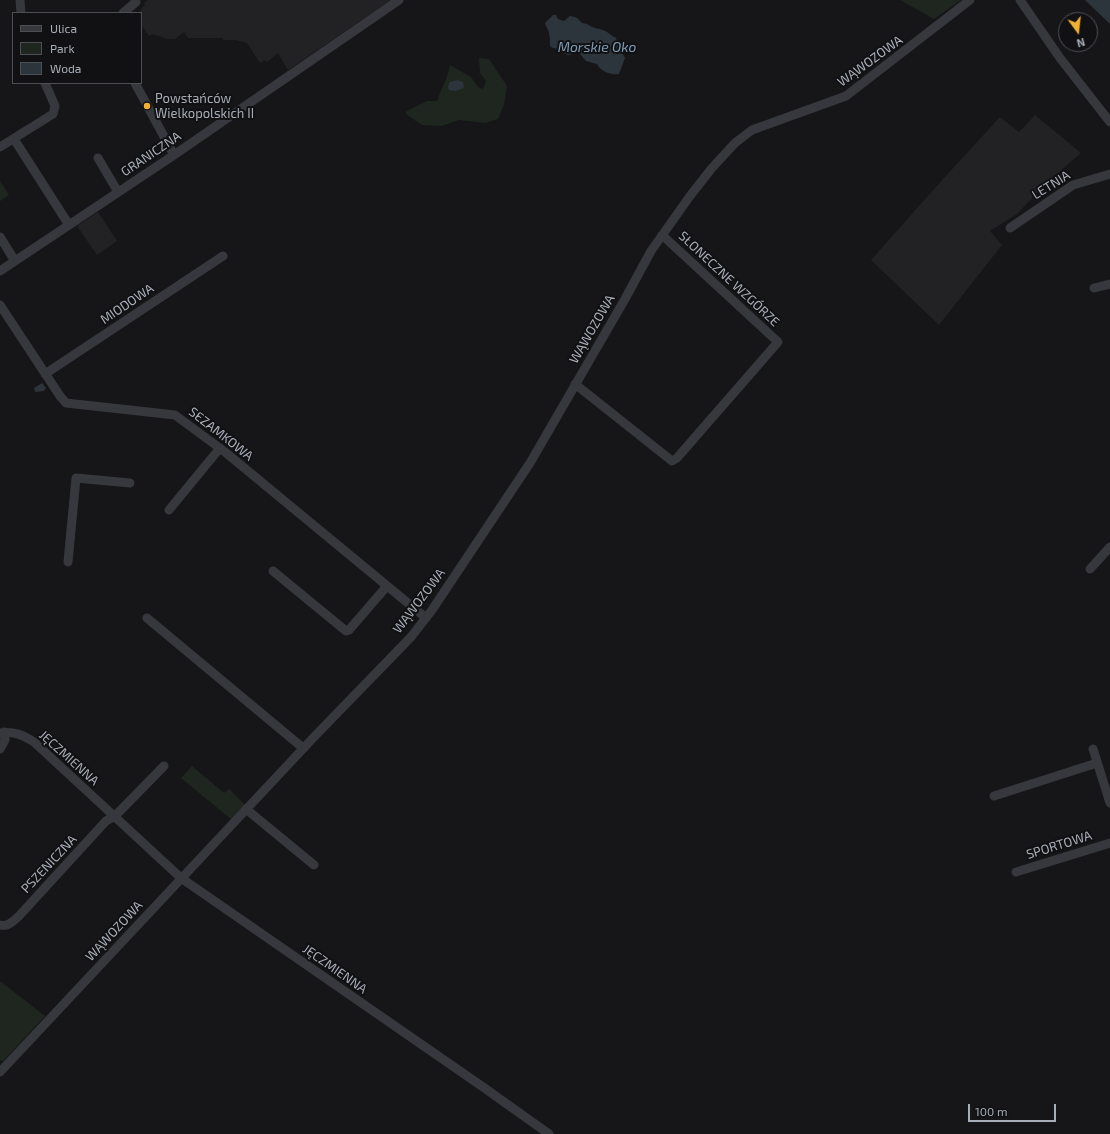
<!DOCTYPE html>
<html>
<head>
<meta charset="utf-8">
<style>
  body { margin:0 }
  #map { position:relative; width:1110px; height:1134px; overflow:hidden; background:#161618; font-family:"Exo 2",sans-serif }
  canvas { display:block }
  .legend { position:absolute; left:12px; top:12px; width:130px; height:72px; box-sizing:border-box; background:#111113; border:1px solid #4d4f55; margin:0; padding:5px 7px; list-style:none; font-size:12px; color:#a8adb8 }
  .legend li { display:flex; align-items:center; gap:8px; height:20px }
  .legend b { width:20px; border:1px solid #4d4f55 }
  .north { position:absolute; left:1058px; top:12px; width:40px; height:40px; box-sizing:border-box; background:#111113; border:1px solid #4d4f55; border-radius:50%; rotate:165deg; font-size:11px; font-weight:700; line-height:16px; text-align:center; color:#a8adb8 }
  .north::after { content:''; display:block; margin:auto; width:14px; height:18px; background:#f2b134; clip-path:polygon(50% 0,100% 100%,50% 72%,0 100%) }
  .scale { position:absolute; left:968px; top:1104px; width:88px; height:18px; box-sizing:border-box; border:2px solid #a8adb8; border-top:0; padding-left:5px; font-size:12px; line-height:14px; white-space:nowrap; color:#a8adb8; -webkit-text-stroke:3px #111113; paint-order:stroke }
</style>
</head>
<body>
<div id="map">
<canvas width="1110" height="1134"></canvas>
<ul class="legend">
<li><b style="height:5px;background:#37383d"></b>Ulica</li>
<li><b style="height:11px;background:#1e261f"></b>Park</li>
<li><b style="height:11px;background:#2c353c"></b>Woda</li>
</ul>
<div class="north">N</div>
<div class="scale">100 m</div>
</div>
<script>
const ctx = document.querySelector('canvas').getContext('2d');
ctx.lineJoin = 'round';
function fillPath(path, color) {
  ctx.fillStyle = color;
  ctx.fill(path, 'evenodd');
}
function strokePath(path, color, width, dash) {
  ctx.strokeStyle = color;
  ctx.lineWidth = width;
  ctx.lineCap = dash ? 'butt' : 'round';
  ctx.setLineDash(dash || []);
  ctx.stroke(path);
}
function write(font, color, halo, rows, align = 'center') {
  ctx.font = font + ' "Exo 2",sans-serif';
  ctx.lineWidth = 4;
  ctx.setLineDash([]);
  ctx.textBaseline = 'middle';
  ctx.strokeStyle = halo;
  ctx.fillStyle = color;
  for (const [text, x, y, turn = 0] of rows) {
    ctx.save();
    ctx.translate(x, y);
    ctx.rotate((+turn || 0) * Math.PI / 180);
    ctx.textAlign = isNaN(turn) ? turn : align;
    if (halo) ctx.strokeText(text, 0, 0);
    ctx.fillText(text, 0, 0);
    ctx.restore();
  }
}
const built = new Path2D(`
  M148,0h243l-103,70 -10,-17 -11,9 -2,-2 -5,3 -13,-20 -11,-3h-13v-2h-35l-4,-6 -9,7h-7l-15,-5 -4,2 -8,-11v-12h-1l1,-4 4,-4 -1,-2z
  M1035,115l46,38 -35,30 -29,31 -27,17 12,14 -63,80 -68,-65 72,-81 57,-62 19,15z
  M98,212l19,29 -20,14 -20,-29z`);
const green = new Path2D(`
  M900,0h61l-27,19z
  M479,58l10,1 18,27 -3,19 -6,14 -13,4 -26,-3 -18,6 -19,-1 -15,-10 -2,-3 22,-11h10c4,-12 11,-24 13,-36l21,12 7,10 5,2 3,-8 -6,-8z
  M0,181l9,14 -9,6z
  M192,766l32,27 5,-4 17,17 -14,14 -51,-42z
  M0,981l45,35 -42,45 -3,-1z`);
const water = new Path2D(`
  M1085,0h25v24z
  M553,15h3l2,4 6,2 6,-5c6,1 8,2 12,7l5,1c6,5 14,4 20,8 3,2 5,4 9,6l2,7 7,13 -6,16c-8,1 -18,-2 -22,-10l-11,-3 -6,-7 -3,-1 -9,2 -5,-2 -1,-4c-17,-1 -10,-3 -13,-16 -1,-4 -3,-6 -4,-10z
  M458,80l5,2 1,6 -9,3 -6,-1 -1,-4 2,-4z
  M42,383l4,5 -2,3 -9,1 -1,-4z`);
const minor = new Path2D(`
  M20,0l1,13
  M1020,0l40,58 50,64
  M123,13l13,-11 -1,-2
  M135,83l39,72
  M14,139l55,86
  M0,147l53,-33 2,-8 -10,-23
  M98,158l20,34
  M1010,228l63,-43 37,-11
  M0,237l15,24
  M0,271l174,-116 225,-155
  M1094,288l16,-4
  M0,305l60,91 6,7 109,12 50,37 201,166
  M45,374l178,-118
  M575,384l97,77 5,-3 101,-116 -116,-107
  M169,510l51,-62
  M68,562l8,-84 54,5
  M1090,569l20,-22
  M273,571l73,60 3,-1 38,-44
  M147,618l156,130
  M0,733c14,-2 23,2 34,9l147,136 302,209 66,47
  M0,749l5,-9 -1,-8
  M1093,749l17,54
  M994,796l103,-33
  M246,809l68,56
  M1016,872l94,-29
  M0,925c8,2 13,-4 19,-9l87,-95 9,-5 49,-50
  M0,1072l314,-335 97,-100 21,-27 98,-147 95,-164 26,-48 39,-55 22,-28 23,-25 17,-13 94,-34 124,-96`);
const markers = [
  [147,106,4,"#f2b134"]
];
const streetNames = [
  ["WĄWOZOWA",870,61,-36],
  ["GRANICZNA",151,154,-34],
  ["LETNIA",1051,185,-32],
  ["SŁONECZNE WZGÓRZE",729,279,43],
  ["MIODOWA",127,304,-34],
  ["WĄWOZOWA",592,329,-60],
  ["SEZAMKOWA",221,434,38],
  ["WĄWOZOWA",419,601,-53],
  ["JĘCZMIENNA",69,758,42],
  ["SPORTOWA",1059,845,-17],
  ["PSZENICZNA",49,864,-47],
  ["WĄWOZOWA",114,931,-47],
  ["JĘCZMIENNA",335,969,35]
];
const poiNames = [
  ["Powstańców",155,99],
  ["Wielkopolskich II",155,114]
];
const waterNames = [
  ["Morskie Oko",597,47]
];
fillPath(built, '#222225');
fillPath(green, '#1e261f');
fillPath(water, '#2c353c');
strokePath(minor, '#37383d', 9);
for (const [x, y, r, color] of markers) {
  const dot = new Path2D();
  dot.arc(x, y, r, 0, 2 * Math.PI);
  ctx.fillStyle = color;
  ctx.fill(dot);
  strokePath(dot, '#111113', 1.5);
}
write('13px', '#a8adb8', '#111113', streetNames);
write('13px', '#a8adb8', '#111113', poiNames, 'left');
write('italic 14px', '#7f9bb3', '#111113', waterNames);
</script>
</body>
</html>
